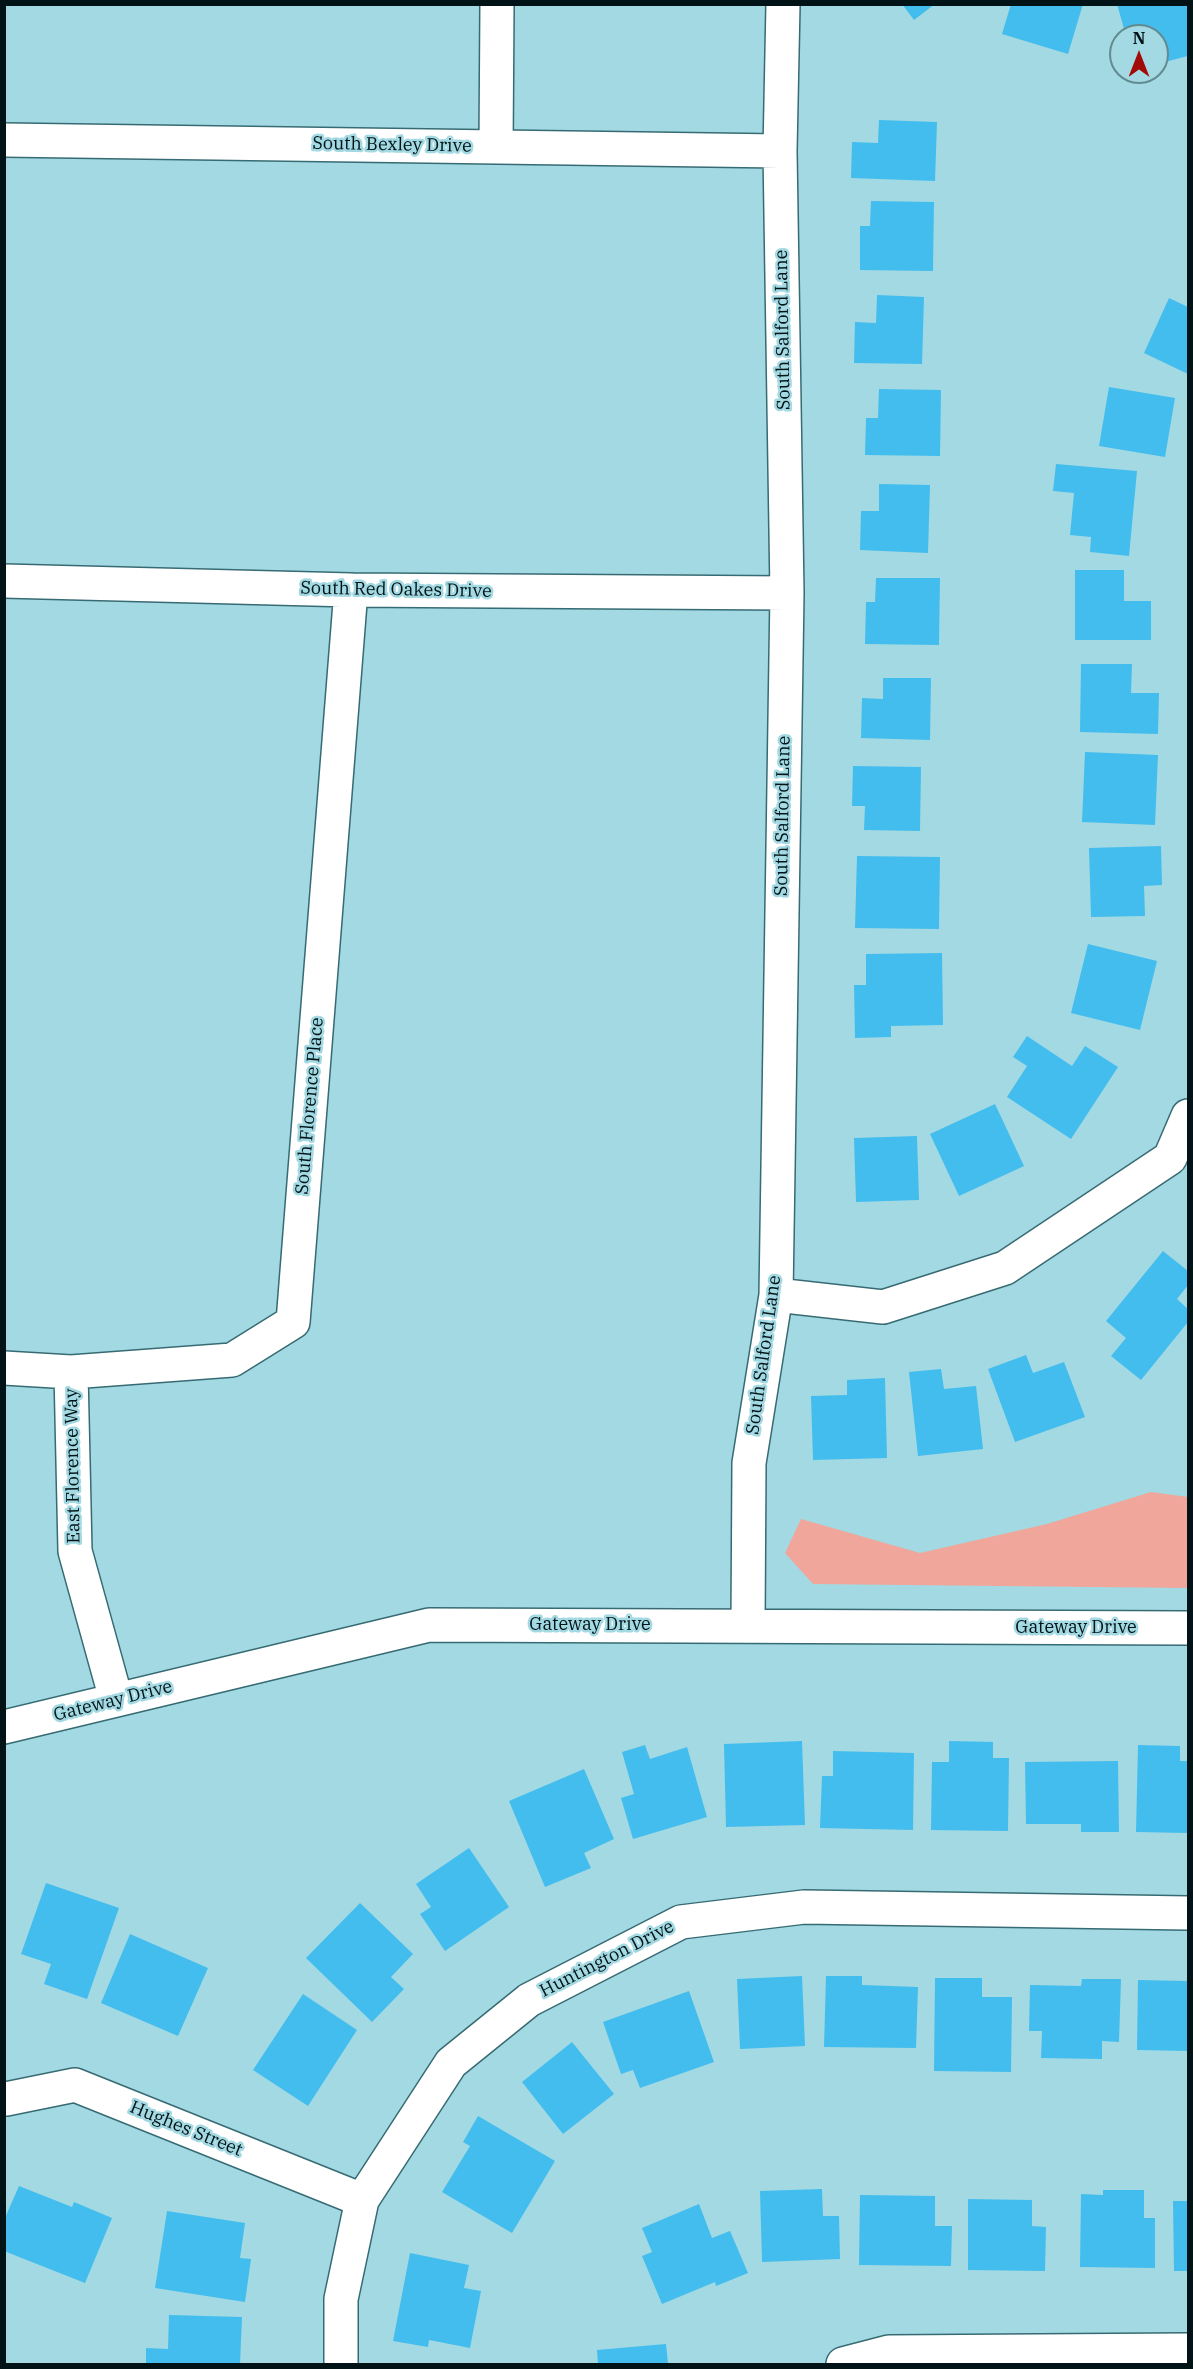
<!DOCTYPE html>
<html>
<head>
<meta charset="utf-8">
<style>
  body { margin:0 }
  #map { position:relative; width:1193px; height:2369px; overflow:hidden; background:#a3d9e2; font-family:"IBM Plex Serif",serif }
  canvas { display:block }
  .frame { position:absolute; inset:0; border:6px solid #011317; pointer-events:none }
  .north { position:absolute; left:1109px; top:24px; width:60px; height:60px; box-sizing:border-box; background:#a3d9e2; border:2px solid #628a91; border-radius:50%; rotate:0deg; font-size:16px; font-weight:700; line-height:24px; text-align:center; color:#011317 }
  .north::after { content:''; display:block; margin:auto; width:21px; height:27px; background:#a20a08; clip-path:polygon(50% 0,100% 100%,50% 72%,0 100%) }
</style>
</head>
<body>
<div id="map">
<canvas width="1193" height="2369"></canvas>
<div class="frame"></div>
<div class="north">N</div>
</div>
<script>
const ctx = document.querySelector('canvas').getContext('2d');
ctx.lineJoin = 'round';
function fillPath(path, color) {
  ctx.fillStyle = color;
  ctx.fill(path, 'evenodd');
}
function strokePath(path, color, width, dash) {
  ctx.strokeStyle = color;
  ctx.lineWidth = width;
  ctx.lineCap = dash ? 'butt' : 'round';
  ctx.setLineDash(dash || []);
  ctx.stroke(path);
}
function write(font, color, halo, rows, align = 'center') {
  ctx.font = font + ' "IBM Plex Serif",serif';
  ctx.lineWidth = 5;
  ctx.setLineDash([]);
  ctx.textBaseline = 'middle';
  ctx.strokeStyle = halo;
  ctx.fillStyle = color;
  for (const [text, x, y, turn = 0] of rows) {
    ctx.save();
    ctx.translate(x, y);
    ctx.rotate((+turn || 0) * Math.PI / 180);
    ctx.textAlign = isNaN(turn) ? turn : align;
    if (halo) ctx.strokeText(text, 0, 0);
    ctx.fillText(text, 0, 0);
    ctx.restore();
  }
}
const green = new Path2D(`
  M1151,1492l37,5v91l-375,-4 -28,-31 16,-34 119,34 127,-29z`);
const building = new Path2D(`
  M902,4h33l-21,16z
  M1011,4h72l-15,50 -66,-20z
  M1117,4h71v52l-31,8v-28h-31z
  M879,120l58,2 -2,59 -84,-3 1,-36 26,1z
  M871,201l63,1 -1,69 -73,-1v-44h10z
  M877,295l47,2 -2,67 -68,-1 1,-41 21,1z
  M1169,298l19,9v67l-44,-21z
  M1109,387l66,11 -10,59 -66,-11z
  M879,389l62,1 -1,66 -75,-1 1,-37h12z
  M1056,464l81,7 -8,85 -39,-4 1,-15 -21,-2 4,-42 -21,-2z
  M879,484l51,1 -2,68 -68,-3 1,-39h18z
  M1075,570h49v31h27v39h-76z
  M876,578h64l-1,67 -74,-1 1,-42h9z
  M1081,664h51l-1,29h28l-1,41 -78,-2z
  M883,678h48l-1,62 -69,-2 1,-40 21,1z
  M1085,752l73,3 -3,70 -73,-3z
  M853,766l68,1 -1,64 -56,-1 1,-24h-13z
  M1161,846l1,39 -18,1 1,30 -54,1 -2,-69z
  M857,856l83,1 -1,72 -84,-1z
  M1088,944l69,17 -17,69 -69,-17z
  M942,953l1,72 -52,1v11l-36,1 -1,-53h12v-31z
  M1027,1036l45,30 13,-20 33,21 -47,72 -64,-42 20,-31 -14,-9z
  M995,1104l29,62 -65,30 -29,-62z
  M917,1136l2,64 -63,2 -2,-64z
  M1163,1251l25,20v14l-11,14 11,10v13l-47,58 -30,-24 15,-18 -20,-17z
  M1026,1355l7,18 31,-11 21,55 -70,25 -27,-73z
  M941,1369l3,20 32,-3 7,63 -65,7 -9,-84z
  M885,1378l2,80 -74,2 -2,-64 36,-1v-15z
  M802,1741l3,84 -79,2 -2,-83z
  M949,1741l44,1v16h16l-1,73 -77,-1 1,-68h17z
  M645,1745l5,14 37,-12 20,70 -74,22 -12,-41 13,-4 -12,-42z
  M1138,1745l42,1v15h8v72l-52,-1z
  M833,1751l81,2 -1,77 -93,-2 2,-52h11z
  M1118,1761l1,71h-38v-8h-55l-1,-62z
  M584,1769l30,70 -30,14 7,15 -46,19 -36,-86z
  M469,1848l40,59 -64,44 -25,-37 11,-7 -15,-23z
  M46,1883l73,25 -32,91 -43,-15 7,-20 -30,-10z
  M360,1903l53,51 -22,23 13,12 -32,33 -66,-64z
  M130,1934l78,34 -30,68 -77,-33z
  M802,1976l3,70 -65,3 -3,-70z
  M826,1976h36v9l56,2 -2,61 -92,-1z
  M935,1978h47v19h30l-1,75 -77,-1z
  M1082,1979h39l-2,63 -17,-1v18l-61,-1 1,-27h-13l1,-46 51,1z
  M1138,1980l50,1v70l-51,-1z
  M689,1991l25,71 -74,26 -7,-18 -12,4 -18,-52z
  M303,1994l54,36 -49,76 -55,-36z
  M572,2042l42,52 -51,40 -41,-52z
  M478,2116l77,45 -43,72 -70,-41 28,-46 -7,-4z
  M19,2186l53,21 2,-5 38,16 -27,65 -81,-32v-31z
  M822,2189l1,27h16l1,43 -78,3 -2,-71z
  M1103,2190h41v28h11v50l-75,-1 1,-73 22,1z
  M860,2195l75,1v30h17l-1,40 -92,-1z
  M968,2199l64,1v26l14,1 -1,44 -77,-1z
  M1173,2201h15v70h-14z
  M699,2204l13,34 18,-7 18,42 -32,13 -1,-4 -53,22 -20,-48 10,-4 -10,-24z
  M167,2211l78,12 -5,35 11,1 -6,43 -90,-14z
  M410,2253l59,12 -5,23 17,3 -11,57 -41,-8 -1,7 -35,-6z
  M169,2315l73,2 -2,47h-94v-16l22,1z
  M666,2344l2,20h-70l-1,-14z`);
const minor = new Path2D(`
  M4,140l776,11
  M496,147l1,-143
  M4,581l347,9 436,3
  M776,1295l107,12 122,-39 165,-110 18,-42
  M4,1368l67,4 161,-12 61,-38 58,-732
  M71,1372l4,179 41,148
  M748,1625l1,-162 27,-168 11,-702 -7,-442 3,-147
  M4,1727l425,-102 759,3
  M6,2099l69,-14 287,115
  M341,2364v-65l21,-99 89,-137 78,-63 152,-78 123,-15 384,6
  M843,2364l46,-12 299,-2`);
const streetNames = [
  ["South Bexley Drive",392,145,1],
  ["South Salford Lane",783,330,-91],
  ["South Red Oakes Drive",396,590,1],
  ["South Salford Lane",783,816,-89],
  ["South Florence Place",310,1106,-85],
  ["South Salford Lane",764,1355,-82],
  ["East Florence Way",73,1466,-91],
  ["Gateway Drive",590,1625],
  ["Gateway Drive",1076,1628],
  ["Gateway Drive",113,1701,-14],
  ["Huntington Drive",607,1959,-27],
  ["Hughes Street",186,2129,22]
];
fillPath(green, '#f0a69b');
fillPath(building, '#43bdee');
strokePath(minor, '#376b73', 36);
strokePath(minor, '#fff', 33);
write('18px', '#011317', '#a3d9e2', streetNames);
</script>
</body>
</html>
